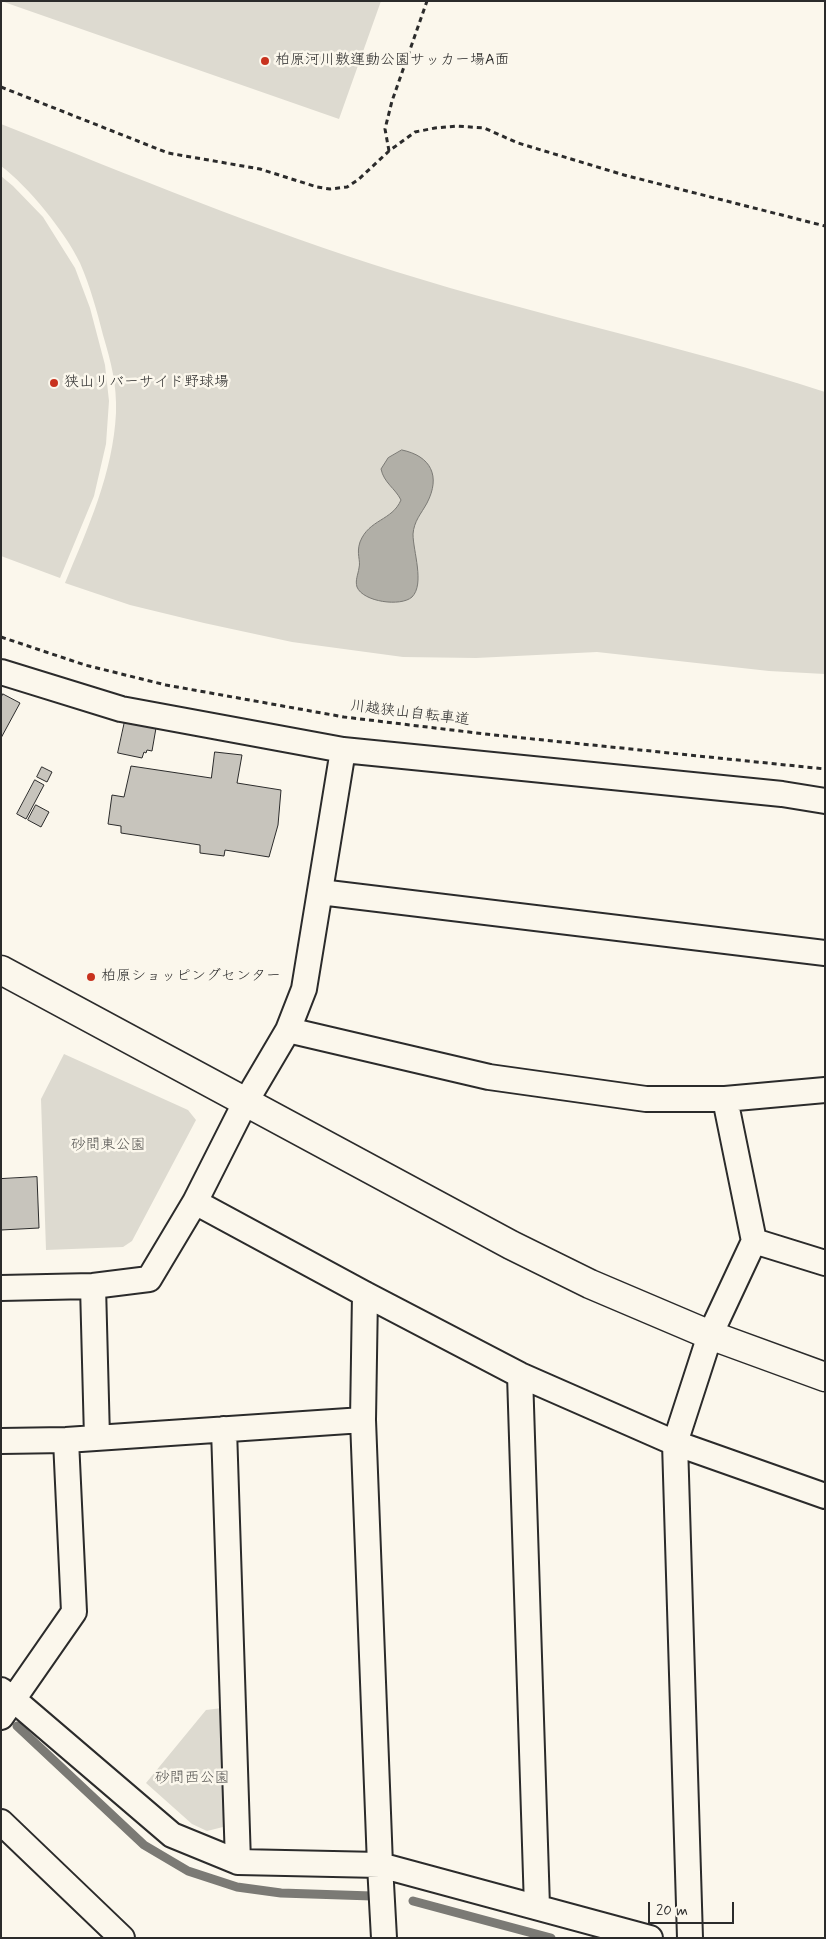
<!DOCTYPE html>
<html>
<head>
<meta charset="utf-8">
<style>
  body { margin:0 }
  #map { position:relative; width:826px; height:1939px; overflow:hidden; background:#fbf7ec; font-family:Mynerve,sans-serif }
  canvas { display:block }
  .frame { position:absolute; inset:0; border:2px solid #2b2b2b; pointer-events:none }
  .scale { position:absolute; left:648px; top:1902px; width:86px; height:22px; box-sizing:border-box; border:2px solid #2b2b2b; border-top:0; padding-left:6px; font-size:15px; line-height:18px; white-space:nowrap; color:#2b2b2b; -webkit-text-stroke:4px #fbf7ec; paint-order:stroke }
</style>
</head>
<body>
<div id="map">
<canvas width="826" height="1939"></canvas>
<div class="frame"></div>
<div class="scale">20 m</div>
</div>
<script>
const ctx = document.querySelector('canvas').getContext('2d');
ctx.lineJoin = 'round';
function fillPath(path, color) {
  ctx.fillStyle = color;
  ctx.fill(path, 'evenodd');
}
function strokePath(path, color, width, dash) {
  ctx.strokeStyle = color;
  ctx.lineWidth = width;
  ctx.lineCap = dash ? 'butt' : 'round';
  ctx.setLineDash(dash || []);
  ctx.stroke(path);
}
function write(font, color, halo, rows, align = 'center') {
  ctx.font = font + ' Mynerve,"Klee One",sans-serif';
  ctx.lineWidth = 5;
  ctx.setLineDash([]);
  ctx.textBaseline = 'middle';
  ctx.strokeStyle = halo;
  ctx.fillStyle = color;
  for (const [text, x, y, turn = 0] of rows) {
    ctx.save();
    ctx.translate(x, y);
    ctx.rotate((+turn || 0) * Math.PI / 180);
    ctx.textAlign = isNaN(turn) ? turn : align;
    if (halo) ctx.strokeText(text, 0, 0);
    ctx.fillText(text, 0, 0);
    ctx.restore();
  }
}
const green = new Path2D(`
  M1,1h380l-42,118z
  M1,124c131,52 261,106 396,148 141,44 287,74 428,120v282l-56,-3 -172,-19 -121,6 -73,-1 -111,-15 -88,-19 -74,-18 -65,-22c23,-55 48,-110 51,-170 1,-29 -5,-51 -13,-78 -6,-24 -13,-49 -23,-72 -14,-30 -52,-77 -79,-97z
  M1,176l12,10 30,31 32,51 15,40 15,57 4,36 -3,43 -12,52 -34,82 -59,-22z
  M64,1054l124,56 8,10 -64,121 -9,6 -77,3 -5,-151z
  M222,1708l5,118 -20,5 -15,-7 -46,-41 60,-73z`);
const water = new Path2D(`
  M402,450c29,6 39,26 25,53 -6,11 -13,18 -14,31 0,17 12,50 -1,63 -11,10 -49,5 -55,-10 -2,-7 1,-12 2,-19 2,-8 -3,-14 1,-26 9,-23 32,-21 41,-42 -6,-12 -17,-17 -20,-31l7,-11z`);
const stream = new Path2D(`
  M17,1726l127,119 44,26 49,16 44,6 91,3
  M413,1901l138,37`);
const building = new Path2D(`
  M3,694l17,9 -19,35v-40z
  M125,721l31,7 -4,23 -5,-1 -1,3 -2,-1 -2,6 -24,-5z
  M215,752l27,3 -5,28 44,7 -3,35 -9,32 -44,-7 -1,6 -24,-3v-8l-79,-12v-7l-13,-2 4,-29 12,2 7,-31 80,12z
  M42,767l10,5 -5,10 -10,-5z
  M35,780l9,5 -18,34 -9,-5z
  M36,805l13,7 -8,15 -13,-7z
  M37,1177l2,51 -38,2v-51z`);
const path = new Path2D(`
  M1,87l167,66 92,16 57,18 13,2 17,-2 12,-8 30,-28 26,-19 20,-4 22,-2 27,2 34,15 106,32 201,51
  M389,151l-4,-22 7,-28 35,-100
  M1,637l84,28 81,20 178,32 141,17 340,35`);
const minor = new Path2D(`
  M1,672l120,37 222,41 439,44 43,7
  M320,892l505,61
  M288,1030l201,47 157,22h79l100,-9
  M195,1202l170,92 155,81 155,68 150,53
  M754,1241l71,22
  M93,1286l4,152
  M1,1288l92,-2 56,-7 46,-77 50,-99 43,-73 16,-41 39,-239
  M365,1294l-2,126 17,445 4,73
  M520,1375l17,532
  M224,1429l14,433
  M1,1441l65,-1 297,-20
  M1,1690l12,9 159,136 66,27 142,3 270,73
  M1,1717l73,-105 -8,-172
  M1,1822l121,116
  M690,1938l-15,-495 35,-108 44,-94 -29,-142`);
const tertiary = new Path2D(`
  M1,970l510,275 79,39 120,51 115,42`);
const markers = [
  [265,61,5,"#c8321e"],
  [54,383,5,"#c8321e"],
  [91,977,5,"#c8321e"]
];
const poiNames = [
  ["柏原河川敷運動公園サッカー場A面",275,61],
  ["狭山リバーサイド野球場",64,383],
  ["柏原ショッピングセンター",101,977]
];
const streetNames = [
  ["川越狭山自転車道",410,714,7]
];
const parkNames = [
  ["砂間東公園",108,1146],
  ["砂間西公園",192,1779]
];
fillPath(green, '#dddad0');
fillPath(water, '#b1afa7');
strokePath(water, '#7b7a75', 1);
strokePath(stream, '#7b7a75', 9);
fillPath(building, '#c7c4bc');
strokePath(building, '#2b2b2b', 1);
strokePath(minor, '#2b2b2b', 28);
strokePath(tertiary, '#2b2b2b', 31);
strokePath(path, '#2b2b2b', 3, [5, 4]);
strokePath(minor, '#fbf7ec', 24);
strokePath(tertiary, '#fbf7ec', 28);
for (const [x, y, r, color] of markers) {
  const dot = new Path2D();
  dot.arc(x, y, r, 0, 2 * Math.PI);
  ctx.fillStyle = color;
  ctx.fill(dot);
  strokePath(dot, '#fbf7ec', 2);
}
write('15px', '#2b2b2b', '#fbf7ec', poiNames, 'left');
write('15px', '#2b2b2b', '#fbf7ec', streetNames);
write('15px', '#585754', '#fbf7ec', parkNames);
</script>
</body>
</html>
